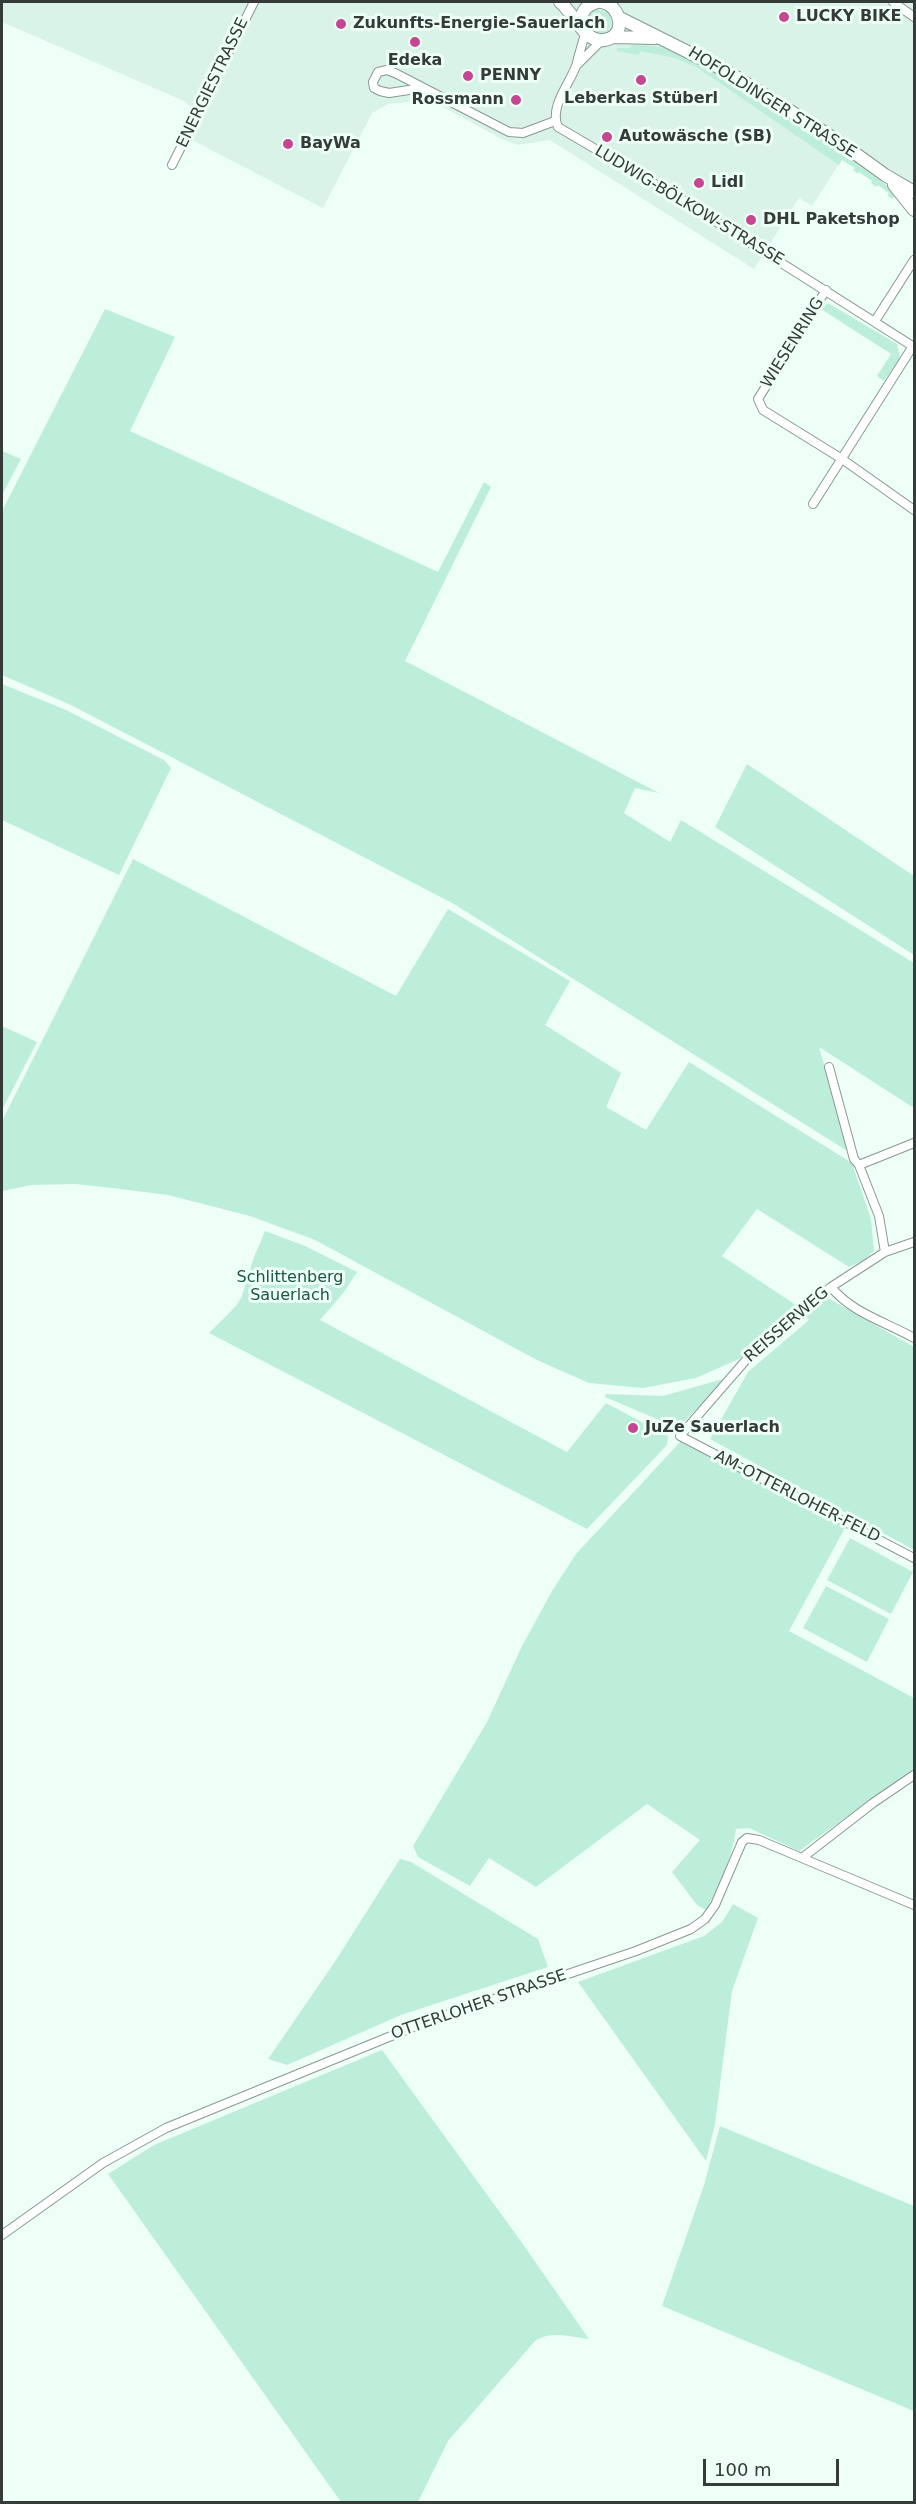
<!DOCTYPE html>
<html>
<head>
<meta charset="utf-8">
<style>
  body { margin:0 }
  #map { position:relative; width:916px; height:2504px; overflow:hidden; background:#edfff7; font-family:"DejaVu Sans",sans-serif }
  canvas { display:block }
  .frame { position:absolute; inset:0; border:3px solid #343b38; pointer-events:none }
  .scale { position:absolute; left:703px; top:2459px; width:136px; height:27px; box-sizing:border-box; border:3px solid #343b38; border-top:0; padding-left:8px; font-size:18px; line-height:21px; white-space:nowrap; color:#343b38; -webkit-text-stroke:4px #edfff7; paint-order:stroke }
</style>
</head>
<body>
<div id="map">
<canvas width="916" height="2504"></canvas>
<div class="frame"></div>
<div class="scale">100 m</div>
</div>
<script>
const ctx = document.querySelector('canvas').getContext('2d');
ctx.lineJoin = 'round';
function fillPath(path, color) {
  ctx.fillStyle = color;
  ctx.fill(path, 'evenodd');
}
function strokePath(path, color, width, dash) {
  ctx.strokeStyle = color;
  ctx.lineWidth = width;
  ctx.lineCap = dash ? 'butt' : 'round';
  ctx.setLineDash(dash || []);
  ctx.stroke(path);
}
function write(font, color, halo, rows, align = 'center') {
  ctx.font = font + ' "DejaVu Sans",sans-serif';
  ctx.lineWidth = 6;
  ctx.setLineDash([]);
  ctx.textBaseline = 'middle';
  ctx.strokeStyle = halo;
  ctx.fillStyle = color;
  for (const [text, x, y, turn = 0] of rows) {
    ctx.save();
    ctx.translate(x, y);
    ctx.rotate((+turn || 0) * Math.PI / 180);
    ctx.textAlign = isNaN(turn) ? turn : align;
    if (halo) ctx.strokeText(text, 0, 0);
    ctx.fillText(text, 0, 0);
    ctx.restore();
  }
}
const built = new Path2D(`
  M2,2h912v184l-62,-42 -40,62 -13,-8 -45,71 -204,-129 -33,5 -17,-7 -70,-38 -42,4 -16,9 -49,95 -133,-69 3,-30 -9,-8 -182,-79z`);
const green = new Path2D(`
  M587 22a12 12 0 1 1 24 0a12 12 0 1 1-24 0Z
  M632,45c15,0 30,1 45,6 22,8 41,21 61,33 59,34 113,74 167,115l-1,5 -10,-7 -2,2 -4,-3 1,-3 -11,-8 -2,2 -5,-4 1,-2 -13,-9 -1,2 -5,-4 2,-2 -13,-8 -3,5 -141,-97 -23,-10 -35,-7 -1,4 -22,-4v-3h13z
  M828,303l69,41 3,14 -16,23 -7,-5 14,-22 -70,-45z
  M105,309l70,28 -45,94 308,141 46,-90 7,5 -86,174 254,132 -24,-5 -11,25 46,29 11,-22 233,143v145l-95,-61 30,105 -395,-248 -383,-199 -69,-30v-164z
  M2,451l19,8 -19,36z
  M2,684l64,26 98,50 7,8 -52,107 -117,-55z
  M747,764l167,112v79l-199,-128z
  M133,859l263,137 52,-87 122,72 -25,44 76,48 -15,34 40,23 43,-68 163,101 19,56 3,32 -11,10 -14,6 -92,-58 -35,47 74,49 -57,54 -43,19 -53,10 -54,-5 -52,-23 -222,-120 -65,-24 -82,-21 -56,-7 -37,-4 -43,1 -30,6v-70z
  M2,1026l35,16 -35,68z
  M265,1231l40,15 52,26 -13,20 -24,28 247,132 39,-49 62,33 -1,9 -80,84 -378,-196 27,-27 6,-10 12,-39z
  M828,1298l86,49v203l-204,-111 38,-67 61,-52 -6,-4z
  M719,1380l5,1 -46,47 -73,-31 1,-3 57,2z
  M682,1440l163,88 -56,103 125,67v71l-115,82 -50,-23 -13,1c-4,29 -15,55 -30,81l-9,-5 -25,-33 28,-32 -53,-36 -111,83 -47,-29 -19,28 -52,-29 -5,-11 74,-124 34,-74 31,-57 24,-37z
  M850,1538l63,34 -22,42 -64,-34z
  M826,1586l63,33 -22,43 -64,-34z
  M400,1859l11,3 127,77 10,28 -147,48 -114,50 -19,-6 66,-96z
  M733,1904l25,14 -26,73 -17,133 -9,37 -128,-179 126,-46 18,-14z
  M382,2050l138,190 69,99c-18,-2 -38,-9 -54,2l-87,100 -30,61h-77l-233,-328 46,-29z
  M720,2126l194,80v205l-252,-105 42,-121z`);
const minor = new Path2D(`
  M893,2l21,15
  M585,34c-3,10 -6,21 -9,32 -7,19 -27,41 -18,61l124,73 232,147
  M578,64l23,-23
  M422,88l-33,5 -9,-2 -6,-3 -1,-6 5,-10 9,-2 8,3 114,59 14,1 32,-12
  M172,165l82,-163
  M826,290l-68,109 5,11 79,49 72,51
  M875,321l39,-61
  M813,504l100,-158
  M829,1067l25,92 5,6 20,51 6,36
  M859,1165l55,-22
  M914,1242l-29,10 -54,35 -85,73 -66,76 234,122
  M831,1287c21,26 55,35 83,51
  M802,1858l71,-55 41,-28
  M2,2235l101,-72 63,-35 257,-105 213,-72 55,-22 14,-10 10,-14 27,-63 5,-4 12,2 155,65`);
const secondary = new Path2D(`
  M560,2c14,11 24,41 44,38 23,-3 18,-34 -2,-38
  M620,18l108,54 110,69 47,34 29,17
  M581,26c-1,-14 5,-21 17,-24
  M612,37l43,1
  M894,185l20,25`);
const markers = [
  [784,17,6,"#c64691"],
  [341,24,6,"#c64691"],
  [415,42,6,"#c64691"],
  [468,76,6,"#c64691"],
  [641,80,6,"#c64691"],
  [516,100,6,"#c64691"],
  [607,137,6,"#c64691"],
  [288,144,6,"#c64691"],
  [699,183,6,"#c64691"],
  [751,220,6,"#c64691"],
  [633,1428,6,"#c64691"]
];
const poiNames = [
  ["LUCKY BIKE",796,17],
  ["Zukunfts-Energie-Sauerlach",353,24],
  ["Edeka",415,61,"center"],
  ["PENNY",480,76],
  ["Leberkas Stüberl",641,99,"center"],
  ["Rossmann",504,100,"right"],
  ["Autowäsche (SB)",619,137],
  ["BayWa",300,144],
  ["Lidl",711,183],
  ["DHL Paketshop",763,220],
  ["JuZe Sauerlach",645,1428]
];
const streetNames = [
  ["ENERGIESTRASSE",213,83,-64],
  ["HOFOLDINGER STRASSE",772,103,32],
  ["LUDWIG-BÖLKOW-STRASSE",689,206,31],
  ["WIESENRING",793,343,-58],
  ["REISSERWEG",787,1325,-41],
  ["AM-OTTERLOHER-FELD",797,1497,27],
  ["OTTERLOHER STRASSE",479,2005,-19]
];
const parkNames = [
  ["Schlittenberg",290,1278],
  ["Sauerlach",290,1296]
];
fillPath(built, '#daf3e8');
fillPath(green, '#bdeeda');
strokePath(minor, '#889992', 10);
strokePath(secondary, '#889992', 14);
strokePath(minor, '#fff', 8);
strokePath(secondary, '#fff', 12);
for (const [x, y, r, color] of markers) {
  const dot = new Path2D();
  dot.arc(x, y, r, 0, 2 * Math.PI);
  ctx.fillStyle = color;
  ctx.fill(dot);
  strokePath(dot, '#edfff7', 2);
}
write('bold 16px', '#343b38', '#edfff7', poiNames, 'left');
write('16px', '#343b38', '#edfff7', streetNames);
write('16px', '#1b5643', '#edfff7', parkNames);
</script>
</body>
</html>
